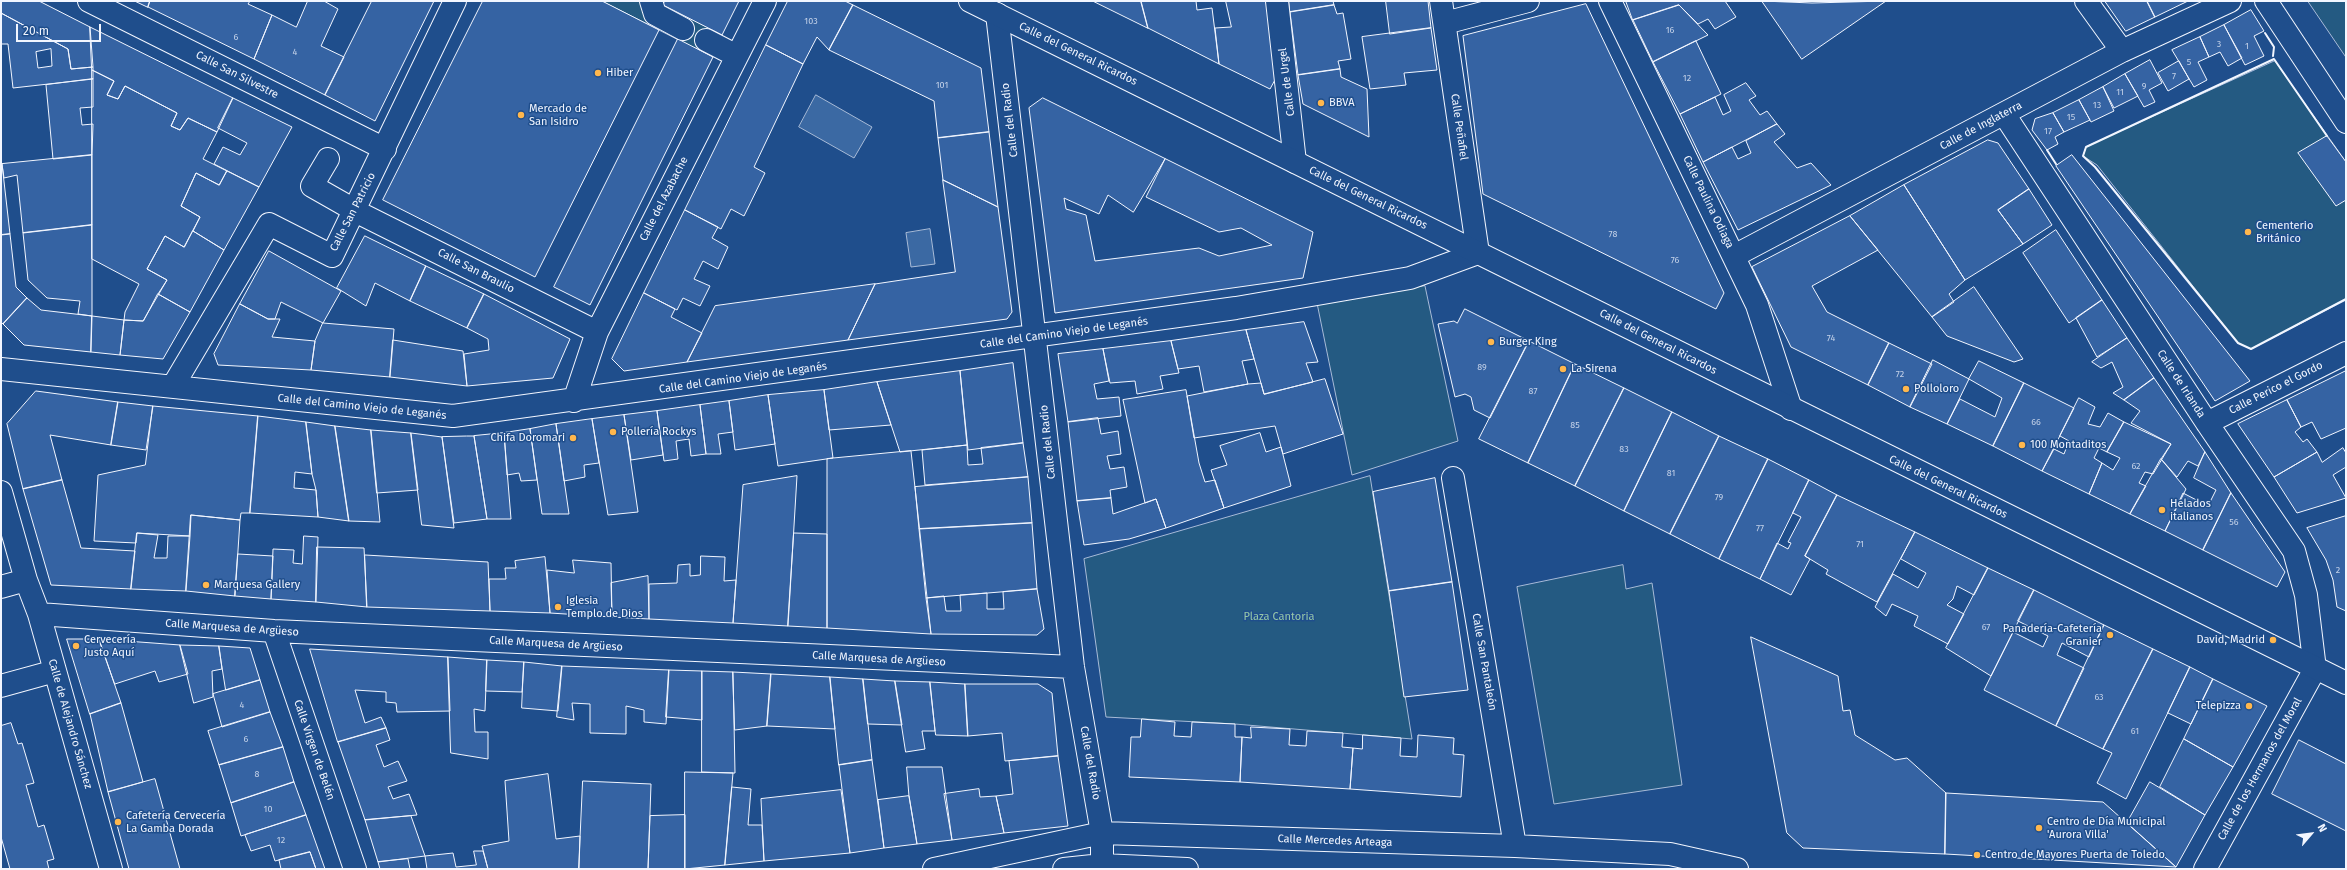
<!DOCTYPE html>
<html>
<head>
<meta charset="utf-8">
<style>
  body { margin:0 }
  #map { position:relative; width:2347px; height:870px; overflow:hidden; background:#1f4e8c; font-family:"Fira Sans",sans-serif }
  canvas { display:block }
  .frame { position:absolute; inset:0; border:2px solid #f2f6ff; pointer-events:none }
  .north { position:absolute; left:2291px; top:814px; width:40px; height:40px; -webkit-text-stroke:3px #1f4e8c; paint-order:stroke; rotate:62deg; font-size:11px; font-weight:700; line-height:16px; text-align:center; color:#f2f6ff }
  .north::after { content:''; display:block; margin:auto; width:14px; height:18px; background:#f2f6ff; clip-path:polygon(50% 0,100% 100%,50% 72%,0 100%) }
  .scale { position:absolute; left:16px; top:24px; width:85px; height:18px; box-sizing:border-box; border:2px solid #f2f6ff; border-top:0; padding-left:5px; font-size:12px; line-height:14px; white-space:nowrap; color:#f2f6ff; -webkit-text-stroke:3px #1f4e8c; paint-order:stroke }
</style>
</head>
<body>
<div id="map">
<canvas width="2347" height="870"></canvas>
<div class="frame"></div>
<div class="north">N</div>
<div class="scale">20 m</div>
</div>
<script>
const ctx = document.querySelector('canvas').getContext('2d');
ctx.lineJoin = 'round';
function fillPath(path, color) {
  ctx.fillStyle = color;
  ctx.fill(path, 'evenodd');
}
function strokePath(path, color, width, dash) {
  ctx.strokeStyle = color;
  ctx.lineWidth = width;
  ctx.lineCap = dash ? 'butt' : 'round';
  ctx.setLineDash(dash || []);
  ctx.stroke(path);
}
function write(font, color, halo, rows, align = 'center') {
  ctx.font = font + ' "Fira Sans",sans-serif';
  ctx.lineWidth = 3;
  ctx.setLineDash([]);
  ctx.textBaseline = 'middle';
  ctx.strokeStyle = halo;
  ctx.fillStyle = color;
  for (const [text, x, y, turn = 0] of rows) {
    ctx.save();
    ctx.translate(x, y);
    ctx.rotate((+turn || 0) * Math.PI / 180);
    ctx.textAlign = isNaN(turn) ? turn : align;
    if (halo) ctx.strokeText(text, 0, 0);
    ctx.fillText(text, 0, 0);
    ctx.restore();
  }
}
const green = new Path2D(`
  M602,1h63l-2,3 59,31 -9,22z
  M2308,1h38v56z
  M2275,61l71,101v138l-95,49 -13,-6 -141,-178 -14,-9 3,-9z
  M1425,286l33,155 -106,34 -35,-172z
  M1370,476l42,263 -177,-15 -129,-7 -22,-158z
  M1623,565l3,24 26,-6 30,202 -128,19 -37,-217z`);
const water = new Path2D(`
  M816,95l56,32 -18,31 -55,-31z
  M930,229l5,35 -24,3 -5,-34z`);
const building = new Path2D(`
  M1,1h38l51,26 3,40 -22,2 -3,-20 -67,-36z
  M135,1h15l-2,6z
  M150,1h100l-2,3 24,11 -18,44 -106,-52z
  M308,1h16l14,8 -17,37 23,11 -19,38 -71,-36 18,-44 24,12z
  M372,1h62l-59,120 -50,-26z
  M483,1h119l57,29 -124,247 -152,-77z
  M665,1h74l-17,34 -59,-30z
  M788,1h57l8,4 -24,45 -12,-13 -14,27 -37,-19z
  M1093,1h48l7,27z
  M1141,1h55l1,9 15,-2 7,56 -71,-36z
  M1226,1h40l10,77 -6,11 -51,-25 -4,-36 16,-1z
  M1289,1h44l1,4 -44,7z
  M1386,1h42l3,27 -41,6z
  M1626,1h99l11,16 -21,12 -7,-10 -10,5 -19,-19 -46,15z
  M1762,1l50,2 74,-2 -84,58z
  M2105,1h42l8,16 -29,14z
  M2147,1h41l-33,16z
  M1586,4l138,289 -8,16 -233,-115 -20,-158z
  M853,5l128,63 8,64 -51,6 -4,-37 -105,-51z
  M1334,5l3,9 6,-1 8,46 -13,2 2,8 -42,6 -8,-63z
  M1679,5l29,30 -55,27 -20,-42z
  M2251,10l13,21 -10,5 10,20 -19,9 -21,-40z
  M1,13l67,36 3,20 22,-2v12l-80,9 -5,-44h-7zM51,49l1,17 -14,2 -2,-16z
  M2224,25l18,33 -14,8 -8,-14 -11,5 -9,-20z
  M90,27l143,71 -16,34 -29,-14 -8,12 -9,-4 6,-13 -52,-27 -7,13 -11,-4 7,-14 -22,-11z
  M1431,28l6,42 -33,3 2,12 -36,4 -8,-52z
  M2200,37l9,20 -11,5 9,18 -13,7 -22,-37z
  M678,39l35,18 -123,248 -36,-18z
  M1696,41l25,53 -41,20 -27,-52z
  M766,45l37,19 -49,103 11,6 -21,43 -13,-7 -10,20 -36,-19z
  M2150,60l12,23 -13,7 6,12 -11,5 -19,-33z
  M2179,61l10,18 -21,12 -10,-18z
  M1340,69l1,8 26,12 2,48 -66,-33 -5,-29z
  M92,70l22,11 -7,14 11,4 7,-13 52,27 -6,13 9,4 8,-12 29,14 -14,27 24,12 -8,14 -23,-12 -15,33 19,11 -16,30 -19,-11 -18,33 20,11 -24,41 -19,-1 1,-8 14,-28 -47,-25z
  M2125,74l13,22 -24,12 -11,-21z
  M93,79v28l-13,1 2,17 11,-1 -1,31 -39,4 -7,-74z
  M1746,83l10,13 -7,4 11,15 7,-4 10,13 -74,38 -23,-48 35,-17 8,18 8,-4 -7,-16z
  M2103,87l11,24 -23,11 -12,-22z
  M233,98l59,29 -33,60 -45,-23 9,-17 17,8 7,-12 -29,-15z
  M1043,98l270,134 -10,46 -248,35 -26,-205zM1165,159l-19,38 73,35 22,-4 31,17 -53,11 -20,-8 -104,13 -9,-46 -20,-6 -2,-11 35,16 9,-19 25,17z
  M2079,100l11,20 -26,12 -11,-19z
  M2053,113l11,19 -9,5 3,7 -11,6 -15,-20 3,-11z
  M1777,124l8,10 -11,8 23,26 14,-5 20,22 -93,45 -35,-68 29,-15 6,12 13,-6 -5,-12z
  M989,132l9,75 -55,-27 -5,-42z
  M2327,136l19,26v38l-10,6 -38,-53z
  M1988,140l10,3 31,46 -31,21 25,34 -58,36 -61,-95z
  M92,155v70l-69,8 -6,-58 -13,3 -2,-14z
  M2072,155l178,226 -35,20 -159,-235z
  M2,164l8,70 -9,1v-70z
  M227,171l32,16 -35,63 -31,-19 7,-14 -19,-11 15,-33 23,12z
  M943,180l55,27 14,105 -5,7 -159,21 27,-56 80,-12z
  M1904,185l61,95 -16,14 5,8 -22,15 -82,-101z
  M2029,189l23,36 -29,19 -25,-34z
  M685,210l33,17 -6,11 16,9 -10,22 -15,-8 -9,18 16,7 -10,20 -17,-8 -6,12 -33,-17z
  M1850,216l28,34 -66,36 15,26 62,31 -21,42 -77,-38 -39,-80z
  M92,225v91l-14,-2 2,-13 -33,-3 -19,-18 -5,-47z
  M2056,230l46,70 -33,23 -46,-70z
  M193,231l31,19 -34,62 -32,-18 9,-14 -20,-11 18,-33 19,11z
  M10,234l6,53 11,11 -24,26 -2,-2v-87z
  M365,236l61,30 -16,35 -35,-18 -9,23 -29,-18z
  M269,251l72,40 -18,32 -42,-21 -6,17h-7l-28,-15z
  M426,266l58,28 -17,34 -57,-27z
  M875,284l-27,56 -161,22 28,-56z
  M1974,287l49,72 -9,3 -67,-26 -15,-19z
  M644,293l31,16 -4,8 31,16 -15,29 -63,9 -12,-12z
  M158,294l32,18 -27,47 -43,-4 4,-35 19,1z
  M484,294l86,45 -17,39 -86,8 -3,-32 25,-4 -1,-11 -21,-11z
  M27,298l14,12 51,6 -1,36 -67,-7 -21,-21z
  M2102,300l25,38 -30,19 -21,-39z
  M240,304l28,15h12l-8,18 43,4 -4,29 -93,-5 -4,-11z
  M1465,309l64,32 -39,77 -16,-8 -3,-13 -6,-3 -10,3 -17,-73 16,-3 3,2z
  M92,316l32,4 -4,35 -29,-3z
  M1304,322l14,40 -12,1 7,19 -49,12 -18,-64z
  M323,323l71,6 -4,48 -79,-7 4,-29z
  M1246,330l8,29 -12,2 6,23 -44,8 -5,-26 -21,3 -7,-28z
  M2127,338l27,40 -30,22 -11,-7 10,-6 -11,-25 -11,6 -9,-6z
  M393,340l70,11 4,35 -77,-9z
  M1171,341l8,32 -19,3 3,13 -26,5 -2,-13 -25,2 -7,-34z
  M1529,341l46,23 -47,99 -49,-24z
  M1889,343l43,21 -22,43 -42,-22z
  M1103,349l6,32 -15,3 3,15 22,-2 2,19 -53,6 -10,-68z
  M1933,360l36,19 -22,45 -37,-17z
  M1979,361l45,22 -31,63 -46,-22 13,-25 35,18 7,-19 -33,-19z
  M1013,363l10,80 -55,7 -8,-79z
  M1575,364l49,24 -49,98 -47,-23z
  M960,371l7,74 -67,7 -23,-70z
  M2346,371v57l-25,11 -9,-17 -11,5 -14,-27z
  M2154,378l51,74 -7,14 -10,-5 -11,16 -16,-18 10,-15 -40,-21 9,-12 -16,-11z
  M1325,379l18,55 -60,20 -8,-28 -81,12 -7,-42 61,-12 13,-1 3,11z
  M877,382l14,43 -62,5 -5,-40z
  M2024,383l50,25 -32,63 -49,-25z
  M1624,388l48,24 -48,99 -49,-25z
  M824,390l9,68 -55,8 -10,-71z
  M1186,390l13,73 6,19 10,-2 9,28 -58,20 -10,-29 -11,4 -22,-103z
  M36,391l82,11 -7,43 -61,-10 12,45 -39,9 -16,-65z
  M768,395l7,49 -40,6 -6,-49z
  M2079,398l16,9 -7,17 12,3 8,-14 16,9 -17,30 -8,-4 -5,10 8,5 -13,31 -47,-23 12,-22 10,5 5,-13 -9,-5z
  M2287,400l14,27 -6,5 8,10 4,-3 10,13 -43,25 -36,-53z
  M729,401l4,31 -15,2 3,20h-15l-6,-49z
  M118,402l35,4 -7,44 -35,-5z
  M700,405l6,49 -15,2 -2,-17 -13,2 2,18 -14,2 -7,-50z
  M153,406l105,10 -8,97h-9l-1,7 -49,-5 -1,21 -53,-3 -1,10 -42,-2 4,-66 47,-10z
  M657,411l6,44 -32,5 -7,-45z
  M1672,412l47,24 -49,98 -46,-23z
  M624,415l14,97 -30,3 -16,-96z
  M258,416l48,6 6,52 -17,-2 -1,16 22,2 2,27 -68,-4z
  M1098,418l3,16 17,-3 3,23 -14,2 3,13 14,-2 3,20 -17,3 1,8 -34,3 -9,-79z
  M592,419l7,44 -15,2 1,12 -21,4 -8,-57z
  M306,422l29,4 14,95 -31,-4 -2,-27 -4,-16z
  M2124,422l47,22 -18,30 -8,-2 -6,11 7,3 -16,28 -41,-20 13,-31 11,7 7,-12 -13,-6z
  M556,424l13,90h-27l-12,-85z
  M335,426l36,4 9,92 -31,-1z
  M530,429l7,51 -16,1 -2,-8 -12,2 -3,-42z
  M371,430l40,3 7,57 -41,3z
  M411,433l31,4 12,91 -32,-3z
  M504,433l7,86h-24l-13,-83z
  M1260,433l6,19 15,-5 10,39 -67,22 -13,-38 16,-5 -7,-19z
  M467,436h7l13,83 -33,4 -12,-86z
  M1719,436l49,23 -49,100 -49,-25z
  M1023,443l5,34 -103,8 -3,-35 45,-5 1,20 15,-1 -2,-16z
  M2343,448l3,5v14l-13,8 13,23 -49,15 -23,-36 43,-25 5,10z
  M911,451l20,183 -104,-6v-169z
  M2205,452l26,41 -28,57 -38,-19 18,-38 25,13 8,-16 -22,-12z
  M1768,459l41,21 -49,99 -41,-20z
  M2161,459l25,30 -21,42 -35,-17z
  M797,476l-9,150 -55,-3 10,-138z
  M1028,477l4,46 -113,6 -4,-42z
  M1435,478l17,104 -63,9 -16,-99z
  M62,480l19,68 54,3 -4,38 -80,-4 -28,-96z
  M1809,480l28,15 -32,61 5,3 -19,36 -31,-16 17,-36 11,6 3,-6 -3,-1 13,-25 -8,-4z
  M2231,493l54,79 -8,15 -74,-37z
  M1837,495l78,37 -38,70 -51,-28 2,-4 -23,-14z
  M1111,498l2,16 43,-15 10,29 -37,11 -45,6 -7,-44z
  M191,515l49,5 -5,76 -49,-5z
  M2346,516v95l-9,-4 -4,-27 -7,-20 -19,-32z
  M1032,523l5,66 -111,9 -7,-69z
  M1915,532l73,36 -14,27 -17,-9 -4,13 -6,6 17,9 -16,30 -34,-18 4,-10 -26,-12 -6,12 -11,-9 18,-33 25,14 8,-15 -25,-14z
  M137,533l21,2 -4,23h13l1,-22h22l-4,55 -55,-2z
  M794,533l33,1v94l-39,-2z
  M304,536l14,1 -2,65 -45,-3 2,-50 21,1 -1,13 9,1z
  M317,547l47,1 3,59 -51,-5z
  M238,554l35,2 -2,43 -36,-3z
  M365,555l123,7 2,49 -123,-4z
  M701,556l24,1 -1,24 12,-1 -3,43 -84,-4v-35l28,-1 1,-18 12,-1v12l10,-1z
  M545,557l5,56 -60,-2 -1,-32h17l-1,-11h11l-1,-7z
  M573,560l38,3 1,54 -62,-4 -3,-43 27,3z
  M1988,568l46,22 -43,86 -45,-28z
  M648,576l1,43 -37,-2 -1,-34z
  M1452,582l16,108 -64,7 -15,-106z
  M1037,589l7,40 -7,6 -106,-1 -5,-36 18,-2 2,15h15l-1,-16 27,-2v16h17l-1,-17z
  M2034,590l70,35 -15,32 -27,-14 -5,12 27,13 -28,58 -72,-36 29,-58 30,15 5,-11 -30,-15z
  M2104,625l49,24 -50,100 -47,-23z
  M1751,637l87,39 5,35 7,-1 5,25 40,25 12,-2 39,35 -1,61 -142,-6 -16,-15z
  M67,639h32l22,64 -31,11z
  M99,639l81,6 8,29 -29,8 -4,-11 -40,13z
  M180,645l39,1 3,23 -10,2 1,26 -19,6z
  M219,646l31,2 10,32 -34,10z
  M310,649l138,8 2,54 -53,1 -1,-9 -10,-1v-10l-31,-2 10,33 16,-6 5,11 -48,14z
  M2153,649l37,18 -64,132 -29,-16 15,-30 -9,-4z
  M448,657l39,3 -2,51 -11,-2 1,23h13v27l-37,-6z
  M487,660l37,2 -2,30 -36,-1z
  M524,662l38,4 -4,45 -36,-3z
  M562,666l107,4 -3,54 -22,-2v-12l-18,-4v28l-36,-1v-29l-18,-1 2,17 -17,-3z
  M2190,667l23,12 -22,45 -23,-11z
  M669,670l33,1v49l-36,-3z
  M702,671l31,1 2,101 -33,-1z
  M733,672l38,2 -4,52 -32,4z
  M771,674l59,3 5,52 -68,-3z
  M830,677l33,2 9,81 -33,5z
  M863,679l32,2 7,44 -34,-1z
  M2213,679l54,27 -34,61 -49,-28z
  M260,680l10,32 -48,15 -9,-33z
  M895,681l35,1 5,49h-13l3,18 -19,3z
  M930,682l35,2 3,52 -32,-1z
  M965,684h73l14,9 6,63 -53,5 -3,-28 -34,3z
  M121,703l22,79 -35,10 -18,-78z
  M270,712l13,35 -64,18 -11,-34z
  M1142,719l33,3 -1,14 17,1 1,-15 43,2v13h7l-2,45 -111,-5 2,-40h9z
  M11,723l7,21 4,-1 12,40 -8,2 12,42 6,-2 10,34 -7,2 2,8h-39l-9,-32v-111z
  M1251,727l39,2 -1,16 17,1 1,-15 36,2 -1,14 11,1 -3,41 -110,-7 2,-45 9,1z
  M386,728l4,12 -14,5 8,22 14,-6 9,20 -19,6 5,12 16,-5 8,21 -52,5 -27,-78z
  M1363,735l38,3 -1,18 17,1 1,-22 36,3 -1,16 11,1 -3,42 -111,-8 3,-41 9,1z
  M2184,739l49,28 -28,48 -45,-28z
  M2299,740l47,24v67l-74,-37z
  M283,747l11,35 -63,21 -12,-38z
  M1058,756l10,70 -64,7 -8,-37 17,-2 -4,-33z
  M872,760l12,88 -34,5 -11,-88z
  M907,767h35l10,73 -35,4 -8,-48z
  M685,772l48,1 -8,92 -40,4z
  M548,774l8,65 24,-3 -1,33h-91l-6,-23 27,-5 -4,-60z
  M155,779l25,90h-51l-21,-77z
  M583,781l68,3 -3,85h-69z
  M294,782l12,33 -65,21 -10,-33z
  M2150,782l55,33 -29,52 -49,-44z
  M732,787l19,2 -3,36h14l2,36 -39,4z
  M979,789l1,8 16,-1 8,37 -52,7 -8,-46z
  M841,790l9,63 -86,8 -3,-62z
  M1946,793l157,9 73,65 -231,-13z
  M909,796l8,48 -33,4 -6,-48z
  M306,815l19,54h-9l-6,-17 -35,9 -5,-16 -19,6 -6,-16z
  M685,815v54h-37l2,-53z
  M411,816l14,40 -47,6 -13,-42z
  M474,851h9l5,18h-61l-2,-13 28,-3 3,14 20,-2z
  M310,852l6,17h-35l-2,-9z
  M408,859l2,10h-30l-2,-7z`);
const minor = new Path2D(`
  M89,1l296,148
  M651,1l4,13 28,15
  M1277,1l18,161
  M1610,1l147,304 34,104
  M2086,1l36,50
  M2266,1l80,121
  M997,14l76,653 29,166v36
  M1445,23l83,-22
  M706,40l31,16
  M2004,114l203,309 87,128 12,44 9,74 -110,200
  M328,159l-16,27 51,29 234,117
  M1734,256l388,-205 108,-50
  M1,369l452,47 783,-108 174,-30 68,-25 -37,-252
  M173,386l96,-162 63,32 123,-255
  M574,401l23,-69 168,-331
  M2207,423l139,-70
  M1453,478l62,368
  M1,492l25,88 13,34 72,255
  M1,587l25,-7
  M39,614l235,17 799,36
  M274,631l81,238
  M1,686l54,-15
  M934,869l168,-36 413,13 155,8 67,15
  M1064,869l38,-4 85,4`);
const major = new Path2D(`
  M970,1l1376,682`);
const wall = new Path2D(`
  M2265,33l9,14 -1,9
  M2327,136l-53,-77 -188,88 -3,9 12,11 143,176 13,6 95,-50
  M2047,150l9,14`);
const markers = [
  [598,73,4,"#ffb74d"],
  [1321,103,4,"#ffb74d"],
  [521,115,4,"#ffb74d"],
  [2248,232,4,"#ffb74d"],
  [1491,342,4,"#ffb74d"],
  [1563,369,4,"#ffb74d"],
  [1906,389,4,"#ffb74d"],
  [613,432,4,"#ffb74d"],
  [573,438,4,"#ffb74d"],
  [2022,445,4,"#ffb74d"],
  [2162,510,4,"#ffb74d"],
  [206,585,4,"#ffb74d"],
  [558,607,4,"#ffb74d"],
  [2110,635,4,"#ffb74d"],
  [2273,640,4,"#ffb74d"],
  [76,646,4,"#ffb74d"],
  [2249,706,4,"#ffb74d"],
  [118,822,4,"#ffb74d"],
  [2039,828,4,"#ffb74d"],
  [1977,855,4,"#ffb74d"]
];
const numberNames = [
  ["103",811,21],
  ["16",1670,30],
  ["6",236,37],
  ["3",2219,44],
  ["1",2247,46],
  ["4",295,52],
  ["5",2189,62],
  ["7",2174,76],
  ["12",1687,78],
  ["101",942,85],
  ["9",2144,86],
  ["11",2120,92],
  ["13",2097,105],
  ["15",2071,117],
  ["17",2048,131],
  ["78",1613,234],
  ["76",1675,260],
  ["74",1831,338],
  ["89",1482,367],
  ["72",1900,374],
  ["87",1533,391],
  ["66",2036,422],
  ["85",1575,425],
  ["83",1624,449],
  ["62",2136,466],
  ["81",1671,473],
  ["79",1719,497],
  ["56",2234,522],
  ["77",1760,528],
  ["71",1860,544],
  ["2",2338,570],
  ["67",1986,627],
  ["63",2099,697],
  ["4",242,705],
  ["61",2135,731],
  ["6",246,739],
  ["8",257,774],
  ["10",268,809],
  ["12",281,840]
];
const streetNames = [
  ["Calle del General Ricardos",1078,54,26],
  ["Calle San Silvestre",237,75,27],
  ["Calle de Urgel",1287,82,-97],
  ["Calle del Radio",1010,120,-97],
  ["Calle de Inglaterra",1981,126,-28],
  ["Calle Peñafiel",1459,127,82],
  ["Calle del General Ricardos",1368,198,26],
  ["Calle del Azabache",664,199,-63],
  ["Calle Paulina Odiaga",1708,202,64],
  ["Calle San Patricio",353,212,-63],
  ["Calle San Braulio",476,271,27],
  ["Calle del Camino Viejo de Leganés",1064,333,-8],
  ["Calle del General Ricardos",1658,342,27],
  ["Calle del Camino Viejo de Leganés",743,378,-8],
  ["Calle de Irlanda",2181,384,57],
  ["Calle Perico el Gordo",2276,388,-27],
  ["Calle del Camino Viejo de Leganés",362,407,6],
  ["Calle del Radio",1048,442,-96],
  ["Calle del General Ricardos",1948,487,26],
  ["Calle Marquesa de Argüeso",232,628,4],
  ["Calle Marquesa de Argüeso",556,644,3],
  ["Calle Marquesa de Argüeso",879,659,3],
  ["Calle San Pantaleón",1484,662,80],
  ["Calle de Alejandro Sánchez",70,724,74],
  ["Calle Virgen de Belén",314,750,71],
  ["Calle del Radio",1090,763,80],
  ["Calle de los Hermanos del Moral",2260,769,-61],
  ["Calle Mercedes Arteaga",1335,841,2]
];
const poiNames = [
  ["Hiber",606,73],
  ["BBVA",1329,103],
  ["Mercado de",529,109],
  ["San Isidro",529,122],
  ["Cementerio",2256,226],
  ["Británico",2256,239],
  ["Burger King",1499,342],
  ["La Sirena",1571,369],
  ["Polloloro",1914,389],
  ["Pollería Rockys",621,432],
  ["Chifa Doromari",565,438,"right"],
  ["100 Montaditos",2030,445],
  ["Helados",2170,504],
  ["italianos",2170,517],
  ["Marquesa Gallery",214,585],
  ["Iglesia",566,601],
  ["Templo de Dios",566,614],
  ["Panadería-Cafetería",2102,629,"right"],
  ["Granier",2102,642,"right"],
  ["Cervecería",84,640],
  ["Justo Aquí",84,653],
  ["David, Madrid",2265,640,"right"],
  ["Telepizza",2241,706,"right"],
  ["Cafetería Cervecería",126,816],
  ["La Gamba Dorada",126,829],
  ["Centro de Día Municipal",2047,822],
  ["'Aurora Villa'",2047,835],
  ["Centro de Mayores Puerta de Toledo",1985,855]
];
const parkNames = [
  ["Plaza Cantoria",1279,617]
];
fillPath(green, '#245a82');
strokePath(green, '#a8bbd7', 1);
fillPath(water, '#3b69a3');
strokePath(water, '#a8bbd7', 1);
fillPath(building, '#3563a3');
strokePath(building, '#f2f6ff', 1);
strokePath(minor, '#f2f6ff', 24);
strokePath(major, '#f2f6ff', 24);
strokePath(minor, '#1f4e8c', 22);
strokePath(major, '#1f4e8c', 22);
strokePath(wall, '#f2f6ff', 2);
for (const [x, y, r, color] of markers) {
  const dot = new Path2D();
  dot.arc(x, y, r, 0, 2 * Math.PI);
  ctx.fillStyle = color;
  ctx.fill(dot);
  strokePath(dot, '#1f4e8c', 1.5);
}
write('9px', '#c3d1e8', null, numberNames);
write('11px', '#f2f6ff', '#1f4e8c', streetNames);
write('11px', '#f2f6ff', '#1f4e8c', poiNames, 'left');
write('11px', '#97c8a6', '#1f4e8c', parkNames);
</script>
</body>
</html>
